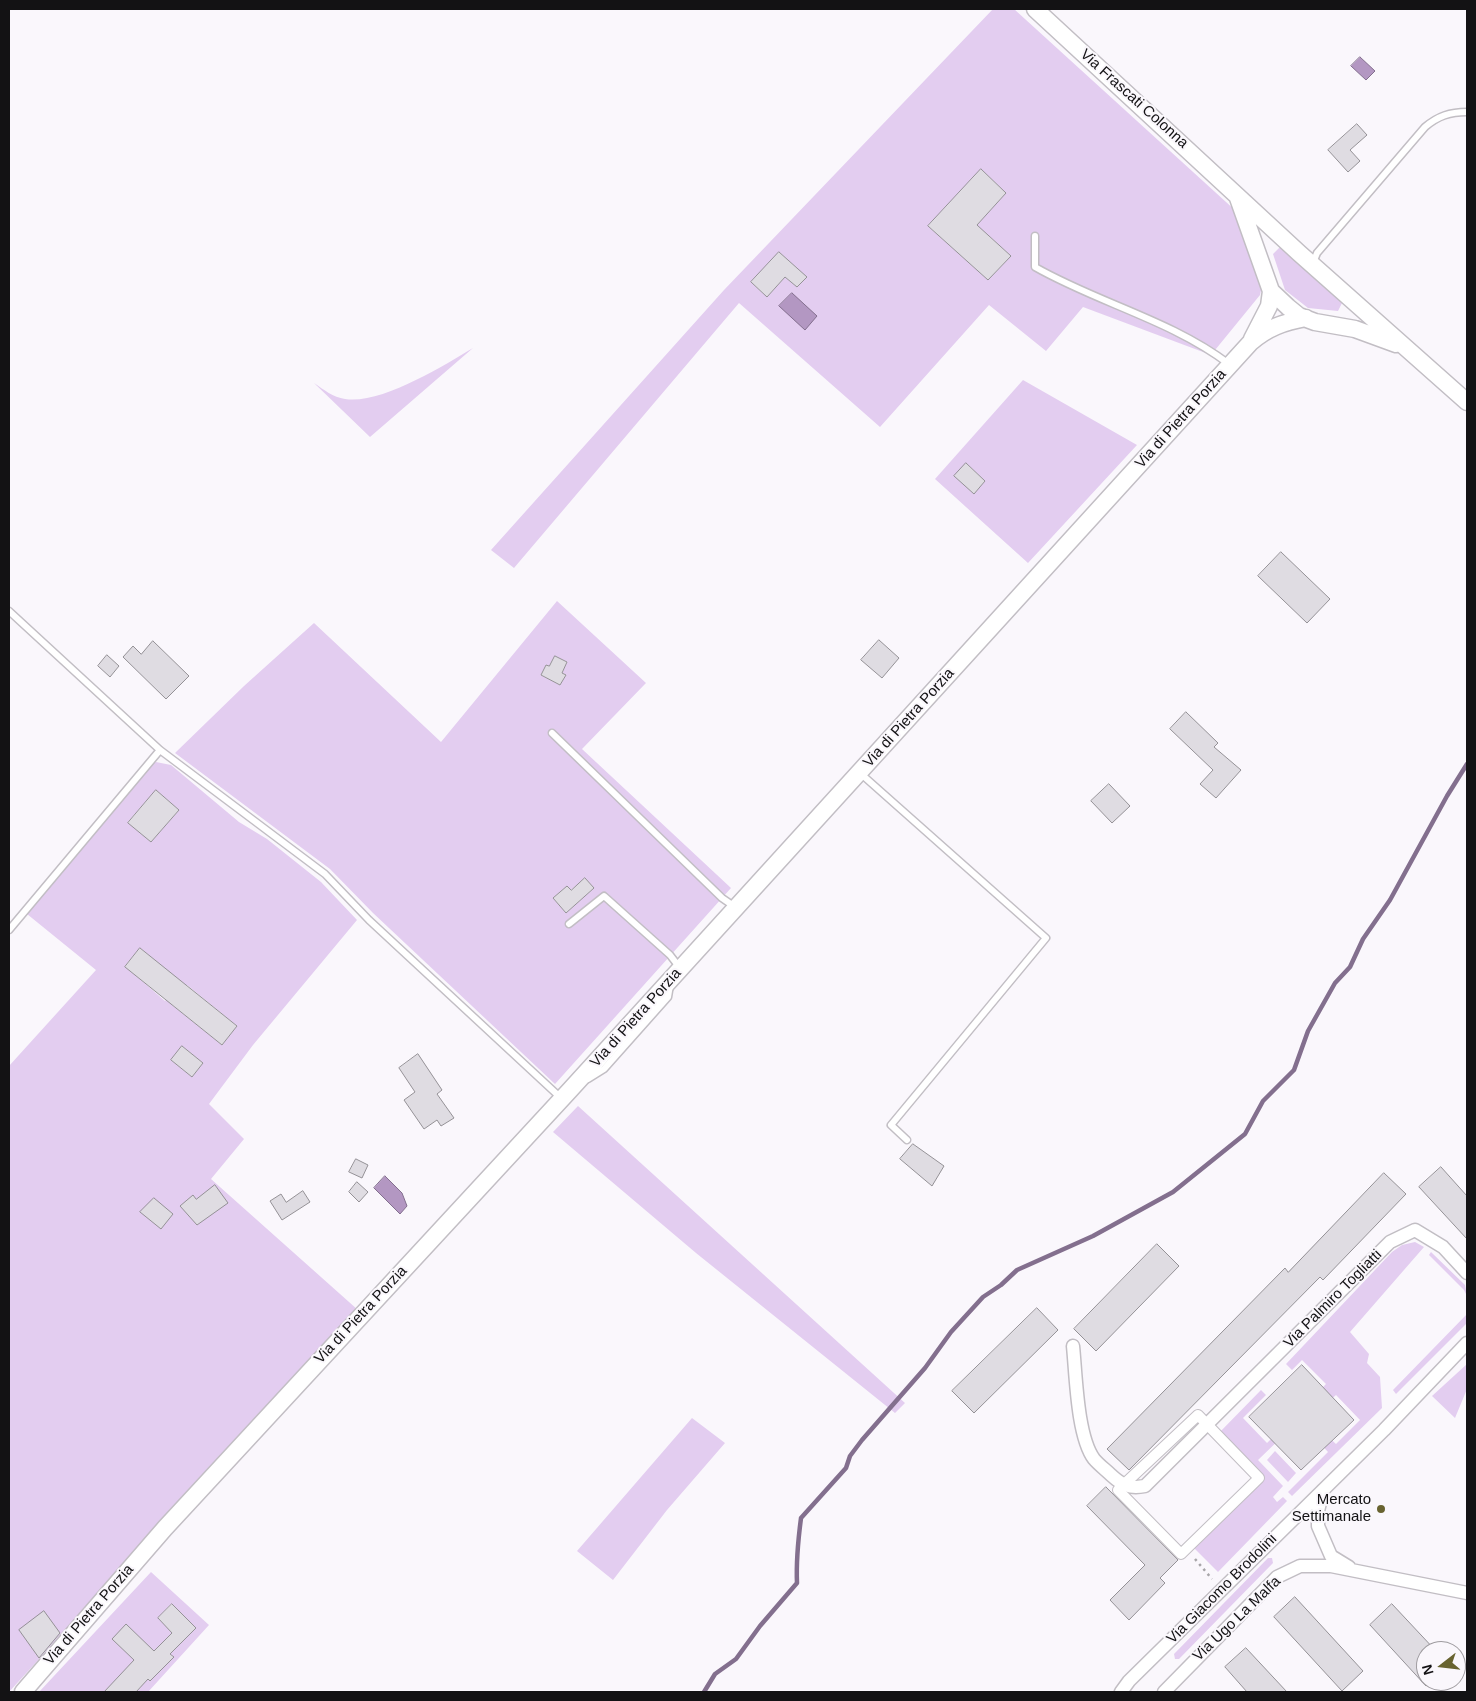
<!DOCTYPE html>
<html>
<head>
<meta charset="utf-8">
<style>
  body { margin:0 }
  #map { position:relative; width:1476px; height:1701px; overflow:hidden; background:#faf7fc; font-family:Helvetica,sans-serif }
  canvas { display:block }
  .frame { position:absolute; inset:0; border:10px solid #131214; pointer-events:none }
  .north { position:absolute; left:1416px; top:1641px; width:50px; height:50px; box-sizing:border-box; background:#faf7fc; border:1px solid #9e9b9f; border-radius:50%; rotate:254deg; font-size:14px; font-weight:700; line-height:20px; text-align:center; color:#131214 }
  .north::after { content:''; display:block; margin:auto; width:18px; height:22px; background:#686330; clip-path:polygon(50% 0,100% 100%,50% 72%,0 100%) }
</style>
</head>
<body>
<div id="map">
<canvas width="1476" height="1701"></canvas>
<div class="frame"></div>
<div class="north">N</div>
</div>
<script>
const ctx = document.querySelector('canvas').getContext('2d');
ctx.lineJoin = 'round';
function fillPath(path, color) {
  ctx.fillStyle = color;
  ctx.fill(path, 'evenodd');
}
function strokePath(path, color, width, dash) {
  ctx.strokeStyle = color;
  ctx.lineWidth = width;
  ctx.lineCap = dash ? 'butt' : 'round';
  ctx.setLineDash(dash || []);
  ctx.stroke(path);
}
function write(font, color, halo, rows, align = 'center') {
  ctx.font = font + ' Helvetica,sans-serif';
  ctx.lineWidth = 4;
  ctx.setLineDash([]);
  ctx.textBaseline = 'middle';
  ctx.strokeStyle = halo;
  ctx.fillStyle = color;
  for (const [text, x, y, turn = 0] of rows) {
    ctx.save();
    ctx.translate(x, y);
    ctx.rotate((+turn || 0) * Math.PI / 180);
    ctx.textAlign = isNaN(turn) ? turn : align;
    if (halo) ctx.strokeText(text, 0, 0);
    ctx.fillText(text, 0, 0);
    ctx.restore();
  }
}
const green = new Path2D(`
  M993,9h21l223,203 28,60 -5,23 -49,60 -128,-48 -37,44 -57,-46 -109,122 -141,-124 -225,265 -23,-18 233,-260zM981,169l25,24 -33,36 14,5 24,22 -23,24 -60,-54zM779,252l27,25 -9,10 -12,-10 -18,20 -16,-15z
  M1282,245l62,54 -6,12 -30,-3 -23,-18 -12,-36z
  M473,348l-103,89 -56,-54c10,7 19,14 31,16 35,6 98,-33 128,-51z
  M1023,380l114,65 -109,118 -93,-84zM966,463l19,18 -11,12z
  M557,601l89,82 -64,66 149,139 -176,196 -182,-171 -43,-44 -155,-116 69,-67 70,-63 127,119zM555,656l12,6 -5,11 4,2 -6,10 -19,-10 5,-10 3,1zM585,878l9,10 -28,25 -13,-15 14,-12 4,4z
  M156,762l15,3 68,57 28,17 54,43 36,38 -104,125 -44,59 35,35 -33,40 147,131 -349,382v-626l87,-96 -69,-56 124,-149zM156,790l23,20 -28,32 -23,-20zM140,948l41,34 -16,19 -40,-35zM187,985l50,41 -15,19 -50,-40zM182,1046l21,17 -11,14 -21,-17z
  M578,1106l327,297 -10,10 -199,-160 -143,-121z
  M1415,1242l9,5 -74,85 19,22 -2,9 13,14 2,31 -90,88 -4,-4 40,-40 -13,-14 7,-7 14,13 24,-24 -24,-25 -13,12 -10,-10 13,-13 -24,-24 -10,10 -6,-6 106,-112 10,-7z
  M1431,1252l34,33 2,11 -3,-6 -35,-35z
  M1467,1314v9l-71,71 -3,-4z
  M1467,1364v25l-12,29 -23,-22z
  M1261,1390l5,5 -23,23 24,25 14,-14 4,5 -27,26 25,26 -10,11 4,5 6,-5 4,4 -69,71 -27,-27 68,-67 -42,-43z
  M692,1418l33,25 -58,67 -54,70 -36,-29z
  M1275,1451l21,22 -8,9 -21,-22z
  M1268,1558h4l1,5 -94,96h-4l-1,-5z
  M151,1572l58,53 -61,67h-12l5,-5 -32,1 5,4h-75zM171,1604l25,24 -14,14 -24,-24zM161,1645l12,12 -23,24 -13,-12z`);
const water = new Path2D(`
  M1360,57l15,14 -9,9 -15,-14z
  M792,293l25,23 -12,14 -26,-24z
  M385,1176l17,17 5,13 -7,8 -26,-26z`);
const stream = new Path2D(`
  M704,1692l11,-18 21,-15 24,-33 37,-43c-1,-22 1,-42 4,-65l45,-50 4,-12 12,-16 63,-72 26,-36 32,-35 18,-12 16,-15 76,-34 80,-44 72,-58 18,-33 31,-31 14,-39 27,-48 15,-16 13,-28 27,-39 57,-104 20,-32`);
const building = new Path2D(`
  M1357,124l10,11 -17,15 10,11 -12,11 -20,-22z
  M981,169l25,24 -29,32 34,31 -23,24 -60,-54z
  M779,252l28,25 -10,10 -12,-10 -18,20 -16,-15z
  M966,463l19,18 -11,13 -20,-18z
  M1281,552l49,47 -23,24 -49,-47z
  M879,640l20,18 -17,20 -21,-18z
  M153,641l36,35 -23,23 -43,-42 10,-11 8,8z
  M107,655l12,11 -9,11 -12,-11z
  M555,656l12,6 -5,11 4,2 -6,10 -19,-10 5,-10 3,1z
  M1186,712l32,31 -4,4 27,23 -25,28 -16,-14 13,-14 -43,-41z
  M1109,784l21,22 -18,17 -21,-22z
  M156,790l23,20 -28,32 -23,-19z
  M585,878l9,10 -28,25 -13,-15 14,-12 4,4z
  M140,948l97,78 -15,19 -97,-78z
  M182,1046l21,17 -11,14 -21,-17z
  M418,1054l24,36 -5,4 17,24 -13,8 -4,-6 -13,9 -20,-29 11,-8 -16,-24z
  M913,1144l31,22 -12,20 -32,-27z
  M356,1159l12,6 -6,13 -13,-6z
  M1441,1167l26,29v43l-48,-52z
  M1384,1173l22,21 -83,86 -3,-3 -191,193 -22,-21 178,-181 3,4z
  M357,1182l11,10 -9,10 -10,-10z
  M215,1185l13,18 -31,22 -17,-19 13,-11 3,4z
  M303,1191l7,11 -28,18 -12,-19 11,-7 5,8z
  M154,1198l19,16 -12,15 -21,-17z
  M1157,1244l22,22 -83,85 -22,-22z
  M1037,1308l21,22 -84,83 -22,-22z
  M1302,1365l52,55 -53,50 -52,-53z
  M1106,1487l72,73 -18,18 5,5 -36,37 -19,-20 35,-35 -58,-59z
  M1295,1597l68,74 -21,20 -68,-74z
  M172,1604l24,24 -26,26 4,3 -24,24 -2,-2 -12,13h-32l30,-32 -22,-21 14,-15 28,27 18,-18 -14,-15z
  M1392,1604l44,47h-10v35l-56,-61z
  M44,1611l16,22 -21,25 -20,-28z
  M1246,1648l41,44h-40l-22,-25z`);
const path = new Path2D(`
  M1195,1559l17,20`);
const service = new Path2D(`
  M1035,236v31c63,36 136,53 194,97
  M1313,263l4,-10 108,-126c13,-11 25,-15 42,-15
  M9,611l151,139 165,124 44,46 192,178
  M552,733l170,165 13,9
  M860,773l186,165 -155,187 16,15
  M569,924l35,-28 66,59 10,13
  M9,930l151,-180
  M588,1079l16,-10 64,-72 2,-12`);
const pedestrian = new Path2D(`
  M1198,1415l61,63 -78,76 -63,-64z`);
const minor = new Path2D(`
  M1073,1346c3,29 4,90 21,113 5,6 12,11 17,16 11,10 18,14 34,11l245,-244 25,-12 28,17 24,26
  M1323,1490l-5,21v15l13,30 18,11
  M1121,1692l8,-11 255,-251 83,-87
  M1164,1692l113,-115 23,-11h31l136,27`);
const tertiary = new Path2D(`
  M1035,9l264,244 168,149
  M1238,198l33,93 17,16 11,9 16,6 40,7 41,15
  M1252,339l17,-33 2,-15
  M23,1692l142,-164 405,-438 680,-747c17,-15 34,-21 56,-25`);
const markers = [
  [1381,1509,5,"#686330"]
];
const streetNames = [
  ["Via Frascati Colonna",1134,99,42],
  ["Via di Pietra Porzia",1181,419,-48],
  ["Via di Pietra Porzia",909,718,-48],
  ["Via di Pietra Porzia",636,1018,-48],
  ["Via Palmiro Togliatti",1333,1299,-45],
  ["Via di Pietra Porzia",361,1315,-47],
  ["Via Giacomo Brodolini",1222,1589,-45],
  ["Via di Pietra Porzia",89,1615,-49],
  ["Via Ugo La Malfa",1237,1619,-44]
];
const poiNames = [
  ["Mercato",1371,1500],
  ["Settimanale",1371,1517]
];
fillPath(green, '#e3cdf0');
fillPath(water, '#b397c2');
strokePath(water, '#836f8e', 1);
strokePath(stream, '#836f8e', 4.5);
fillPath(building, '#dfdce2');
strokePath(building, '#949196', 1);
strokePath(service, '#c2bec4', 9);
strokePath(pedestrian, '#c2bec4', 12);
strokePath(minor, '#c2bec4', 15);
strokePath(tertiary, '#c2bec4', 19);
strokePath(path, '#a7a5a8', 2.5, [2.5, 4]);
strokePath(service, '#fff', 6);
strokePath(pedestrian, '#fff', 10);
strokePath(minor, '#fff', 12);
strokePath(tertiary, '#fff', 16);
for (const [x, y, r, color] of markers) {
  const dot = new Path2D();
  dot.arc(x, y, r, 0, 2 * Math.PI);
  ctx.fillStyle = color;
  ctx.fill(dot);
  strokePath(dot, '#faf7fc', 2);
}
write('15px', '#131214', '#faf7fc', streetNames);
write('15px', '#131214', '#faf7fc', poiNames, 'right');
</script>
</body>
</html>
